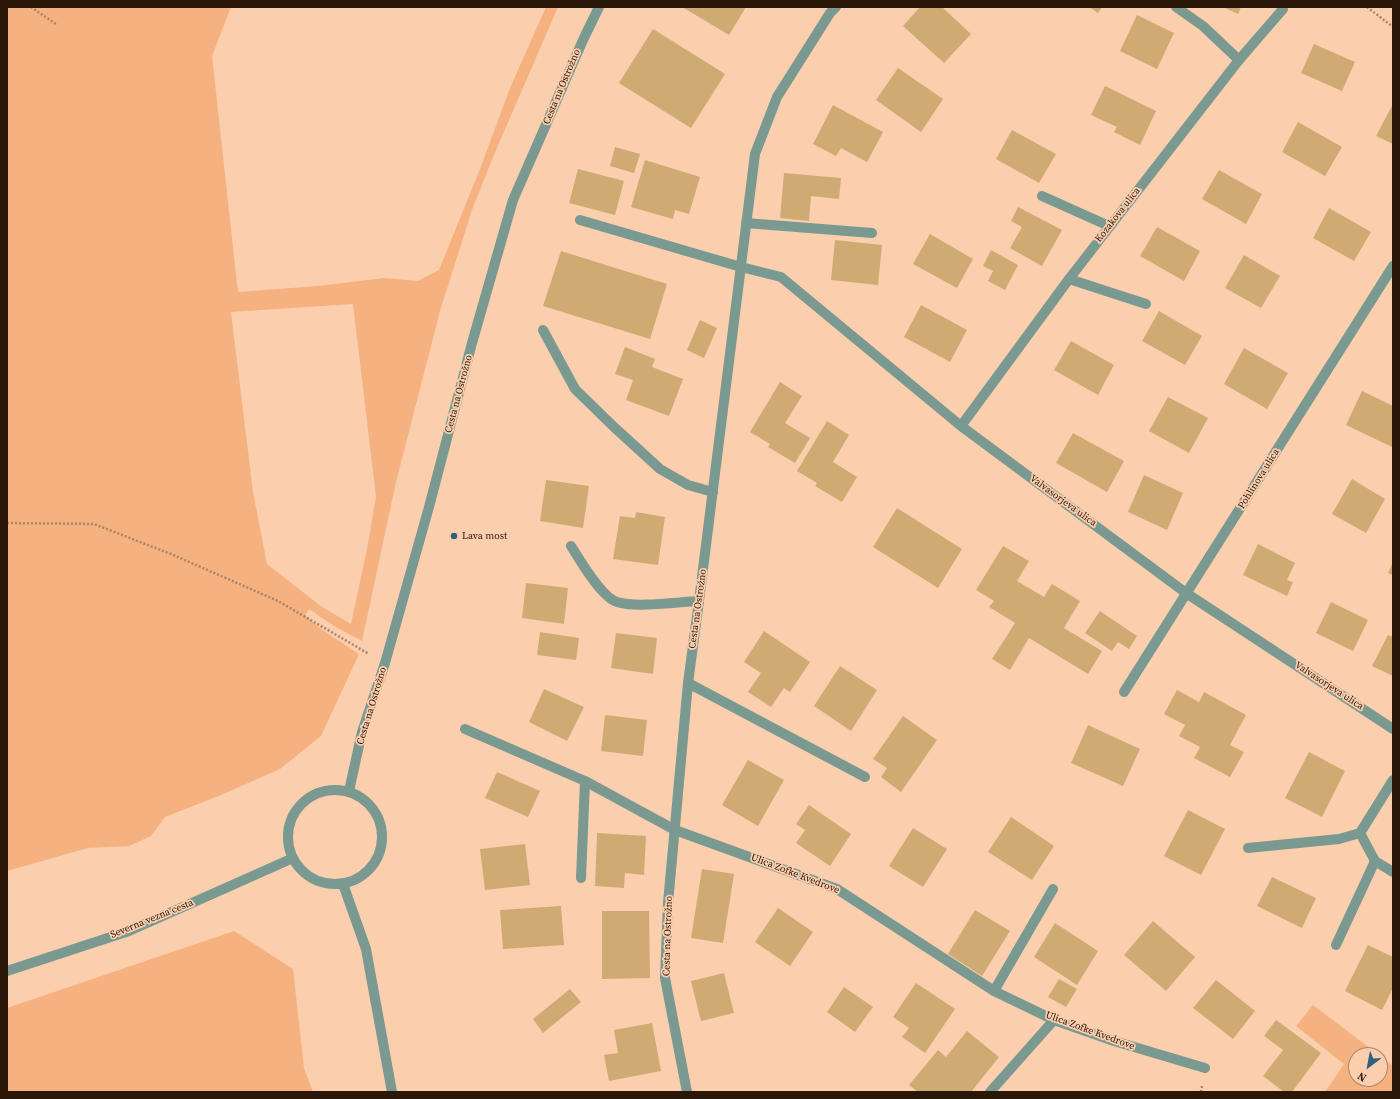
<!DOCTYPE html>
<html>
<head>
<meta charset="utf-8">
<style>
  body { margin:0 }
  #map { position:relative; width:1400px; height:1099px; overflow:hidden; background:#fbceae; font-family:"Source Serif 4",serif }
  canvas { display:block }
  .frame { position:absolute; inset:0; border:8px solid #2b1707; pointer-events:none }
  .north { position:absolute; left:1348px; top:1047px; width:40px; height:40px; box-sizing:border-box; background:#fbceae; border:1px solid #a8856b; border-radius:50%; rotate:212deg; font-size:11px; font-weight:700; line-height:16px; text-align:center; color:#2b1707 }
  .north::after { content:''; display:block; margin:auto; width:14px; height:18px; background:#2f617f; clip-path:polygon(50% 0,100% 100%,50% 72%,0 100%) }
</style>
</head>
<body>
<div id="map">
<canvas width="1400" height="1099"></canvas>
<div class="frame"></div>
<div class="north">N</div>
</div>
<script>
const ctx = document.querySelector('canvas').getContext('2d');
ctx.lineJoin = 'round';
function fillPath(path, color) {
  ctx.fillStyle = color;
  ctx.fill(path, 'evenodd');
}
function strokePath(path, color, width, dash) {
  ctx.strokeStyle = color;
  ctx.lineWidth = width;
  ctx.lineCap = dash ? 'butt' : 'round';
  ctx.setLineDash(dash || []);
  ctx.stroke(path);
}
function write(font, color, halo, rows, align = 'center') {
  ctx.font = font + ' "Source Serif 4",serif';
  ctx.lineWidth = 3.5;
  ctx.setLineDash([]);
  ctx.textBaseline = 'middle';
  ctx.strokeStyle = halo;
  ctx.fillStyle = color;
  for (const [text, x, y, turn = 0] of rows) {
    ctx.save();
    ctx.translate(x, y);
    ctx.rotate((+turn || 0) * Math.PI / 180);
    ctx.textAlign = isNaN(turn) ? turn : align;
    if (halo) ctx.strokeText(text, 0, 0);
    ctx.fillText(text, 0, 0);
    ctx.restore();
  }
}
const green = new Path2D(`
  M7,7h224l-19,49 26,236 80,-6 66,-8 34,3 21,-11 41,-101 30,-81 36,-81h12l-65,150 -21,53 -32,101 -44,171 -34,159 -28,-15 -25,-17 -4,6 16,14 38,25 -38,82 -41,33 -59,26 -56,22 -14,19 -22,10 -41,2 -81,23zM353,304l23,193 -9,52 -16,75 -29,-17 -55,-43 -14,-72 -22,-180z
  M234,931l59,38 11,99 9,24h-306v-84z
  M1313,1005l66,50h-23v24h24v-23l13,10v26h-68l19,-28 -48,-38z`);
const building = new Path2D(`
  M682,7h64l-17,28z
  M920,7h22l29,27 -27,29 -41,-37z
  M1089,7h13l-4,6z
  M1223,7h18l-3,7z
  M1137,15l37,18 -17,36 -37,-18z
  M653,29l72,45 -34,54 -72,-45z
  M1314,44l41,18 -13,29 -41,-18z
  M898,68l45,31 -22,33 -45,-32z
  M1105,86l51,25 -16,34 -26,-13 3,-5 -26,-12z
  M1393,104v40l-17,-8z
  M833,105l50,27 -16,30 -26,-14 -5,8 -23,-12z
  M1298,122l44,25 -17,29 -43,-24z
  M1012,130l44,24 -17,29 -43,-24z
  M615,147l25,7 -6,19 -24,-7z
  M645,160l55,17 -11,37 -14,-4 -2,9 -42,-12z
  M578,169l46,12 -9,34 -46,-12z
  M1219,170l43,24 -16,30 -44,-25z
  M784,173l57,5 -2,21 -28,-3 -2,25 -29,-3z
  M1018,207l44,23 -20,36 -32,-18 12,-21 -11,-6z
  M1329,208l42,24 -17,29 -41,-23z
  M1157,227l43,24 -16,30 -44,-25z
  M930,234l43,25 -16,29 -44,-24z
  M835,240l47,5 -4,40 -47,-5z
  M991,250l27,15 -13,25 -17,-9 5,-10 -10,-5z
  M561,251l106,33 -17,55 -107,-33z
  M1244,255l36,21 -19,32 -36,-20z
  M921,305l46,25 -17,32 -46,-25z
  M1159,311l43,25 -17,29 -43,-24z
  M700,320l17,8 -13,30 -17,-8z
  M1071,341l43,24 -16,30 -44,-25z
  M625,347l30,12 -3,8 31,12 -14,37 -43,-16 7,-20 -18,-6z
  M1244,348l44,25 -21,36 -43,-25z
  M780,382l22,14 -17,27 25,15 -15,25 -27,-16 2,-3 -20,-12z
  M1362,391l31,15 -1,41 -46,-22z
  M1168,397l40,21 -19,35 -40,-22z
  M827,421l22,14 -16,27 24,15 -15,25 -27,-16 2,-3 -20,-12z
  M1073,433l51,28 -17,31 -51,-29z
  M1144,475l39,18 -16,37 -39,-18z
  M1352,479l33,20 -19,34 -34,-19z
  M546,480l43,6 -6,42 -43,-7z
  M897,508l65,41 -24,39 -65,-41z
  M636,512l29,5 -7,48 -45,-6 7,-43 15,2z
  M1258,544l37,19 -8,17 6,2 -6,14 -44,-21z
  M1003,546l26,15 -12,20 27,16 8,-13 28,17 -16,27 38,23 -14,23 -59,-36 -19,32 -18,-11 23,-36 -26,-16 5,-6 -18,-11z
  M1393,562v13l-5,-2z
  M526,583l42,5 -4,36 -42,-6z
  M1331,602l37,18 -15,31 -37,-18z
  M1100,611l37,25 -8,13 -11,-7 -6,9 -27,-18z
  M764,631l46,31 -20,30 -6,-4 -13,19 -23,-15 13,-19 -17,-11z
  M540,632l39,6 -3,22 -39,-5z
  M616,633l41,5 -4,36 -42,-6z
  M1388,635l5,2v39l-21,-10z
  M840,666l37,24 -26,41 -37,-25z
  M544,689l40,18 -17,34 -38,-19z
  M1177,690l22,12 5,-10 42,23 -16,30 14,7 -14,25 -36,-19 6,-11 -21,-11 6,-11 -21,-11z
  M605,715l42,5 -4,36 -42,-5z
  M903,716l34,24 -36,52 -20,-15 6,-9 -14,-9z
  M1088,725l52,24 -17,37 -52,-23z
  M1309,752l36,19 -23,46 -37,-19z
  M748,760l36,20 -26,46 -36,-21z
  M497,772l43,19 -12,26 -43,-19z
  M809,805l42,29 -21,32 -34,-23 9,-13 -9,-6z
  M1188,810l37,19 -24,46 -37,-19z
  M1011,817l43,29 -22,34 -44,-28z
  M913,828l34,21 -24,38 -34,-21z
  M597,833l49,3 -2,39 -19,-2 -1,15 -29,-2z
  M525,844l5,41 -45,5 -5,-41z
  M702,869l32,5 -11,69 -32,-5z
  M1272,877l44,21 -14,30 -45,-22z
  M561,906l3,39 -61,4 -3,-39z
  M778,908l35,24 -23,34 -35,-24z
  M975,910l35,21 -28,45 -34,-22z
  M602,911h47l1,67 -48,1z
  M1153,921l42,36 -29,34 -42,-36z
  M1055,923l43,28 -21,34 -43,-28z
  M1368,945l25,12v31l-11,22 -37,-19z
  M724,973l10,40 -33,8 -10,-40z
  M1059,979l18,10 -11,18 -18,-10z
  M1216,980l39,31 -22,28 -40,-31z
  M916,983l39,26 -30,44 -23,-16 7,-9 -16,-11z
  M844,987l29,20 -18,25 -28,-20z
  M570,989l11,13 -38,31 -10,-14z
  M1276,1020l45,33 -29,39h-8l-21,-16 20,-26 -19,-14z
  M652,1023l9,48 -52,10 -5,-26 14,-2 -4,-23z
  M967,1031l32,26 -28,35h-53l-9,-7 29,-35 8,7z`);
const path = new Path2D(`
  M31,7l25,17
  M1367,7l26,20
  M7,523l87,1 77,30 107,47 91,53
  M1201,1092l1,-6`);
const service = new Path2D(`
  M1176,7l27,19 36,34
  M1042,196l67,30
  M580,220l161,47
  M746,223l126,10
  M1069,279l77,25
  M543,330l32,59 39,38 46,42 28,16 25,7
  M571,546c8,13 31,52 46,56 19,6 61,0 82,-1
  M581,878l4,-97
  M1336,945l39,-84
  M994,991l59,-102
  M990,1092l64,-72`);
const minor = new Path2D(`
  M741,267l40,10 180,149 225,167 207,136
  M961,426l108,-147 170,-219 44,-51
  M688,683l177,94
  M1124,692l269,-426
  M465,729l120,52 90,49 162,59 157,102 60,29 60,21 91,27
  M1360,833l15,28 18,11
  M1248,848l91,-9 21,-6 33,-53
  M687,1092l-22,-114 3,-75 20,-220 11,-82 56,-447 22,-57 53,-84 6,-6`);
const tertiary = new Path2D(`
  M288 837a47 47 0 1 1 94 0a47 47 0 1 1-94 0Z
  M349,791l13,-59 23,-69 44,-156 43,-164 41,-143 70,-160 16,-33
  M343,884l23,65 26,143
  M7,971l122,-40 164,-73`);
const markers = [
  [454,536,4,"#2f617f"]
];
const streetNames = [
  ["Cesta na Ostrožno",562,87,-67],
  ["Kozakova ulica",1118,215,-52],
  ["Cesta na Ostrožno",459,394,-75],
  ["Pohlinova ulica",1259,479,-58],
  ["Valvasorjeva ulica",1063,501,36],
  ["Cesta na Ostrožno",698,609,-82],
  ["Valvasorjeva ulica",1329,686,33],
  ["Cesta na Ostrožno",372,706,-73],
  ["Ulica Zofke Kvedrove",795,874,21],
  ["Severna vezna cesta",152,919,-22],
  ["Cesta na Ostrožno",668,936,-88],
  ["Ulica Zofke Kvedrove",1090,1031,20]
];
const poiNames = [
  ["Lava most",462,536]
];
fillPath(green, '#f5b280');
fillPath(building, '#cfab74');
strokePath(path, '#a7846b', 2.5, [2, 2]);
strokePath(service, '#799991', 10);
strokePath(minor, '#799991', 10);
strokePath(tertiary, '#799991', 10);
for (const [x, y, r, color] of markers) {
  const dot = new Path2D();
  dot.arc(x, y, r, 0, 2 * Math.PI);
  ctx.fillStyle = color;
  ctx.fill(dot);
  strokePath(dot, '#fbceae', 1.5);
}
write('10px', '#2b1707', '#fbceae', streetNames);
write('10px', '#2b1707', '#fbceae', poiNames, 'left');
</script>
</body>
</html>
